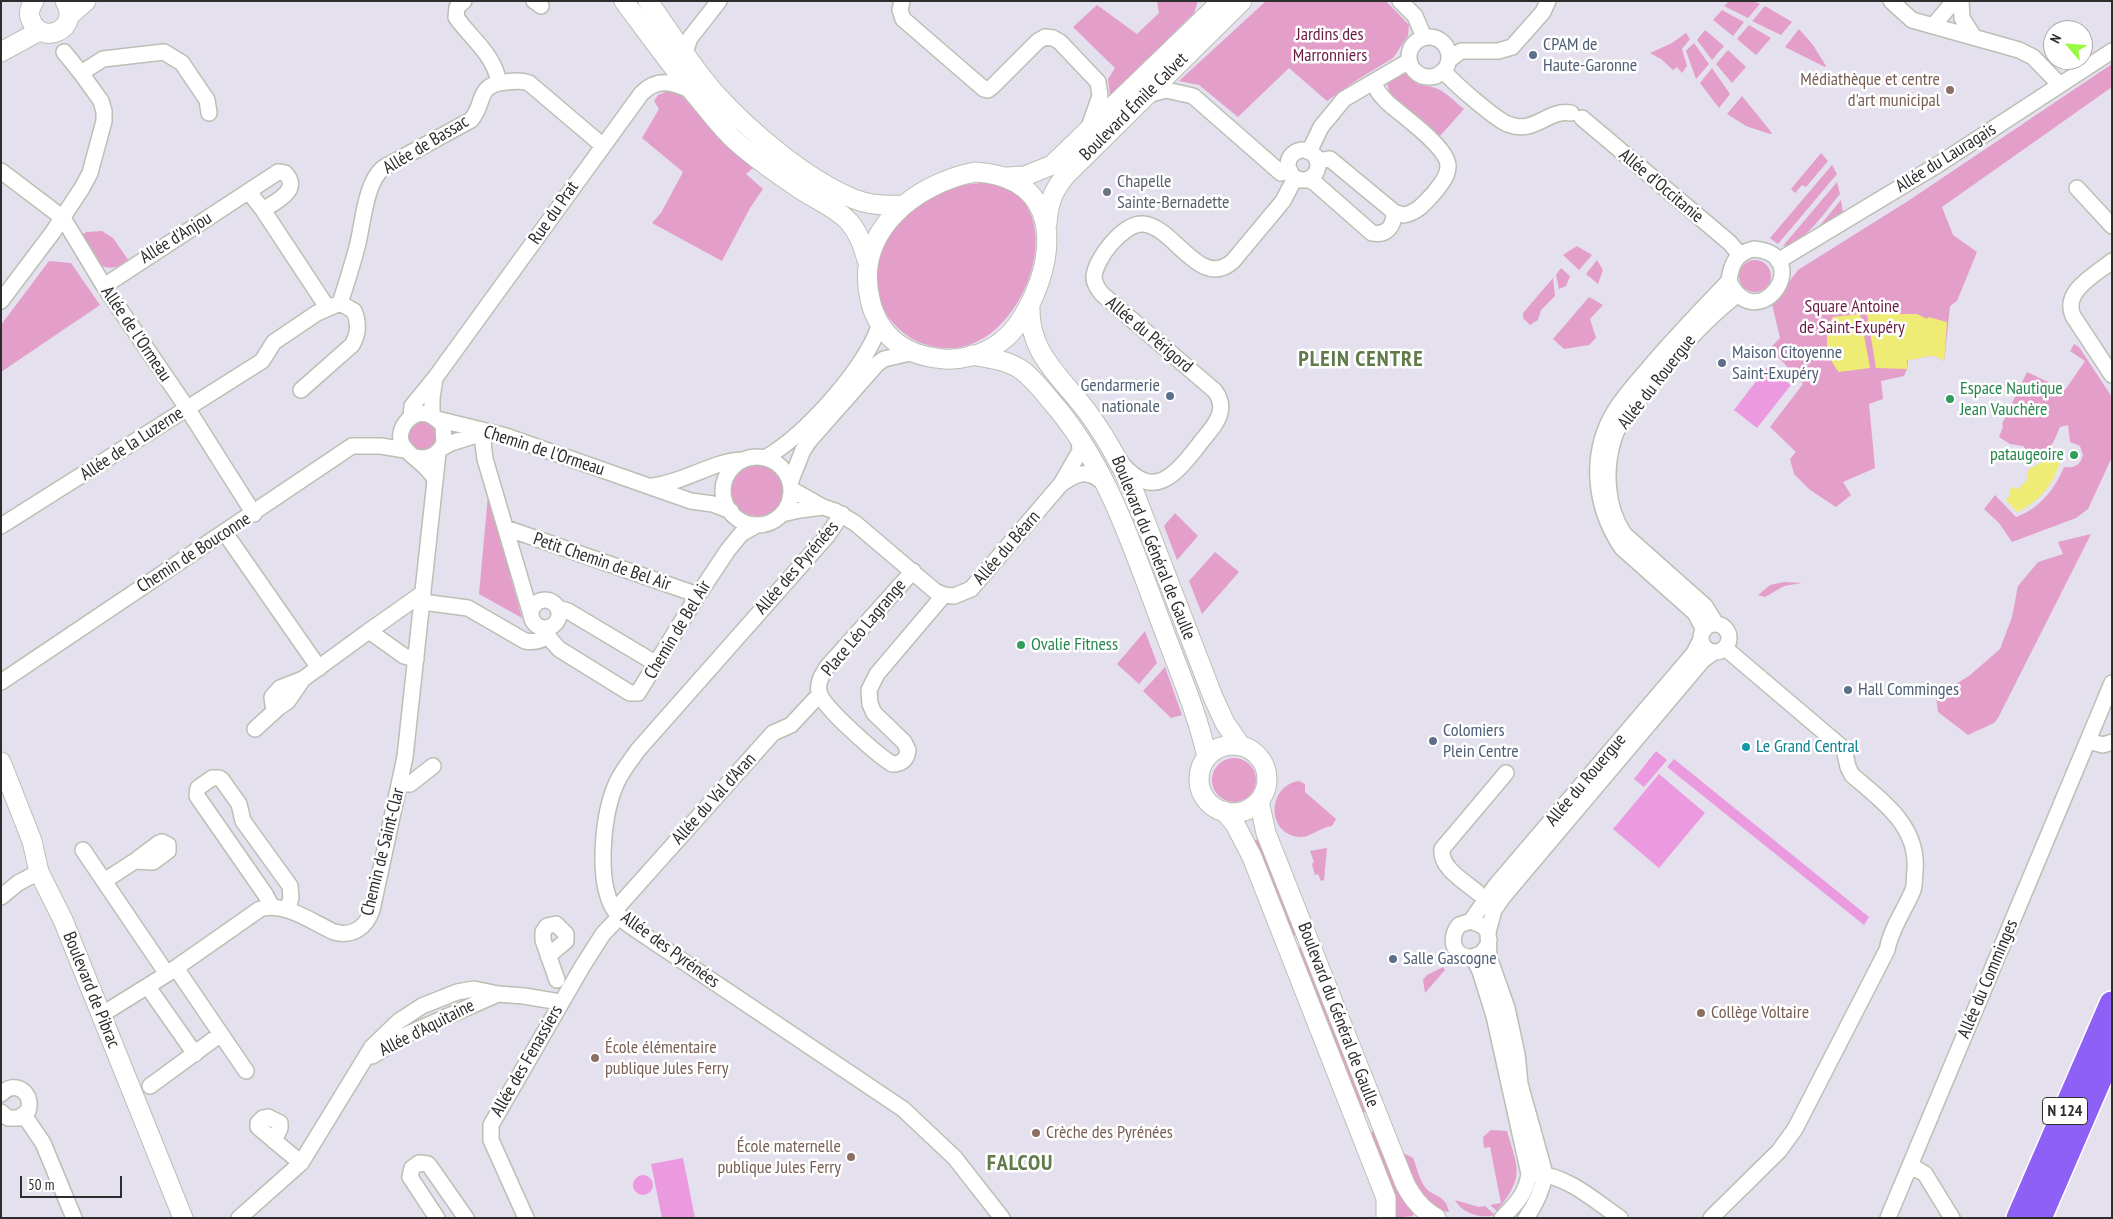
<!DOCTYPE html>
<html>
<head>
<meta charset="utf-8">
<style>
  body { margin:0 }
  #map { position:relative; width:2113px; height:1219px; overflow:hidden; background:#e4e0ee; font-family:"PT Sans Narrow",sans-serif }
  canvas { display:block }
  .frame { position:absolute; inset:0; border:2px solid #2d2d2d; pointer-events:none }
  .north { position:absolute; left:2043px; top:20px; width:50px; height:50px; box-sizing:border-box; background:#fff; border:1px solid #ababab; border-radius:50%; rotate:297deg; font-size:14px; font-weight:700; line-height:20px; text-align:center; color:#2d2d2d }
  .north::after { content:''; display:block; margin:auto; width:18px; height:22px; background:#99f942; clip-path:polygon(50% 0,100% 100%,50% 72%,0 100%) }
  .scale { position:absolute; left:20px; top:1176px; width:102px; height:22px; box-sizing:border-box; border:2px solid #2d2d2d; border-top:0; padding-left:6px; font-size:15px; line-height:18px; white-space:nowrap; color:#2d2d2d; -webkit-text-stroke:4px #fff; paint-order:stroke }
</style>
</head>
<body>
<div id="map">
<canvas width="2113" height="1219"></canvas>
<div class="frame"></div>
<div class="north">N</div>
<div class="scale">50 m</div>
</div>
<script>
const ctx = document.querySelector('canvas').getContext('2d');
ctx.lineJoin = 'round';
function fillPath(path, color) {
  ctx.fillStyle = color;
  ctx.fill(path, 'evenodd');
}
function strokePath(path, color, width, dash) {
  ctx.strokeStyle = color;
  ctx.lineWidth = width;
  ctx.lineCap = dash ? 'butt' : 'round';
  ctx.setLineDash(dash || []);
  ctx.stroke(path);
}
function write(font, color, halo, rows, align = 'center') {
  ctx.font = font + ' "PT Sans Narrow",sans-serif';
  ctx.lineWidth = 5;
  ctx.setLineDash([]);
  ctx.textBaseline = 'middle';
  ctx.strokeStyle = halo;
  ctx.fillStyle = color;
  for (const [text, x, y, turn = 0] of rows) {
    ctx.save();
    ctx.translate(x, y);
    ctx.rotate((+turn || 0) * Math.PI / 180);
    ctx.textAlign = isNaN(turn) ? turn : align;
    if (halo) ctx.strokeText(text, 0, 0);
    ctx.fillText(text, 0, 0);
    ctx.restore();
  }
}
const green = new Path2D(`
  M1157,1h41l-4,12 -84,83 -2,-17 7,-11 -42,-41 24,-22 40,29 22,-21z
  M1266,1h120l23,24 -1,11 -15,22 -36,22 -30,21 -38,-33 -51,49 -39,-32 -20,-4z
  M1729,1h24l7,3 -12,14 -24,-12z
  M1765,6l27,16 -11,13 -29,-14z
  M1722,10l22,12 -11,14 -20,-16z
  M1749,25l22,13 -15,17 -19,-16z
  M1799,29l14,16 13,21 -1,1 -40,-20z
  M1705,30l19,16 -12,14 -15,-20z
  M1686,33l4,6 -8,10 5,17 -5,7 -5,-6 -4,3 -12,-11 -11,-6 22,-10z
  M1694,43l15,21 -13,15 -10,-28z
  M1728,50l18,17 -14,16 -16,-19z
  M2112,64v23l-170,120 11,28 24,17 -20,49 -7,5 -6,56c-12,-12 -22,-2 -36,-2l-1,9 -3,7 -23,5 2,18 -14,5 6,64 -32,14 8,13 -15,12 -26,-17 -16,-16 -4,-15 6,-7 -26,-25 33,-43 -33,-36 10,-10 -8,-34 26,-34 110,-69z
  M1712,68l18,26 -11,14 -19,-25z
  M1407,74c10,15 17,9 31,15 9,4 18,14 26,20l-24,27 -49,-38 -4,-14 10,-9z
  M665,92h13l76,75 -8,7 17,15 -13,19 -28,53 -70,-38 9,-10 22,-41 -41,-34 17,-29 -5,-8 4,-6z
  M1742,96l30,37 -2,1 -24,-8 -19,-12z
  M1821,153l7,8 -22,26 -4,-2 -7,8 -4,-4z
  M1832,165l5,9 -59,70 -8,-6z
  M1837,182l3,12c-13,15 -36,51 -57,52z
  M985,183c96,8 41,174 -42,165 -20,-2 -35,-9 -49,-24 -14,-15 -19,-33 -17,-53 6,-50 59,-88 108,-88z
  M1841,200l2,12 -26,17z
  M102,231l11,7 16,23c-30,18 -34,-3 -49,-26l7,-3z
  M1577,246l15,9 -13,15 -16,-15z
  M1739 276a16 16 0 1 1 32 0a16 16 0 1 1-32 0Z
  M1597,260l6,10 -5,14 -12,-10z
  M49,261l22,2 29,42 -99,67v-47z
  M1561,268l9,8 -4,10 -7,3 -3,-14z
  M1553,278l2,18 -14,14 -3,10 -8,5 -7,-7v-5z
  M1589,297l14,8 -13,14 6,19 -7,7 -25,4 -11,-10z
  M2074,344l5,3 33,50v60l-24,52 -12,9 -64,24 -13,-19 -15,-14 11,-14 21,22c23,-8 39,-28 48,-50 10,1 16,-1 19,-12l-3,-9 -10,-4 -2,-17 -8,2 -7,16 -6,6 -9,2 -11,-1 -4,-4 -13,-2 -11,-7 4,-10 -1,-3 25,-52 38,18 20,-29 -15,-10z
  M417,419l19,6 4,13 -8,11 -14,2 -11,-9v-13z
  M754,463c47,6 36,61 -5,52 -7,-2 -14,-7 -17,-14 -8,-19 5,-33 22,-38z
  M488,495l34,123 -43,-24z
  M1175,513l23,23 -21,24 -13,-34z
  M2091,534l-93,184 -4,5 -26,12 -30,-23 -2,-16 33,-20 31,-27 12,-32 6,-31 20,-24 25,-8 -5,-12z
  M1215,552l24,20 -37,42 -13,-33z
  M1784,582l18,1 -18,3 -19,11 -7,-2 12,-10z
  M1145,631l12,32 -18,21 -22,-20z
  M1165,667l17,48 -11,3 -28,-27z
  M1212 780a22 22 0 1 1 44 0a22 22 0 1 1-44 0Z
  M1299,781l6,3v8l31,27 -4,7c-12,1 -22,12 -33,11 -34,-4 -31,-52 0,-56z
  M1262,838l37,95 -7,4 -39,-96z
  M1327,848l-3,32 -3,1 -3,-7 -3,1 -3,-11 2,-2 -4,-11z
  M1304,945l65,165 -8,4 -65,-165z
  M1443,967l2,3 -20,23 -2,-13 4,-5z
  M1376,1130l29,72 8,11v3l-19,2 -26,-84z
  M1491,1130l16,1c12,41 17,45 -10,80l-7,-6 11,-2 -11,-56 -6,1 -1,-11z
  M1401,1152l12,6c4,9 6,21 12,29 7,10 21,7 24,25 -31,-4 -38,-36 -48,-60z
  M1455,1200l24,7 6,-1 10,9c-15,4 -33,-2 -40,-15z`);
const pitch = new Path2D(`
  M1767,367l24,18 -34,43 -23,-18z
  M1656,751l11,9 -23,27 -10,-8z
  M1674,759l195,158 -5,8 -197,-158z
  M1659,774l46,39 -46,55 -46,-39z
  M683,1158l12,60h-33l-11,-54z
  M633 1185a10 10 0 1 1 20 0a10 10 0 1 1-20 0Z`);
const water = new Path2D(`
  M1860,314l10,54 -31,4c-13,-15 -16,-37 -6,-55z
  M1867,314h50l10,5 1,-2 19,5 -3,40c-12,-12 -22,-2 -37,-2v9l-31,-1z
  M2062,451c-4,28 -19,49 -45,61l-11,-12 4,-5v-5l4,-3 4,2 10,-10 -1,-6 3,-5c10,-2 18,-14 32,-17z`);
const minor = new Path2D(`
  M464,1l-7,6 -1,10c16,23 38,37 43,66
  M534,1l7,5
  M902,1l-2,9 3,9 81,70 4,1 5,-4 45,-45 7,-4 8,1 7,4 38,40 2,14 -11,31
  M1400,1l15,15 9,21
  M1891,1l21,19 107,30 14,7 27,28
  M1961,1l1,17 12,19
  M1933,26l21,-25
  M1409 57a20 20 0 1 1 40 0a20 20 0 1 1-40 0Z
  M64,52l17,21
  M685,53l5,-15 29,-37
  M1449,60l12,-9h37l14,-4 31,-35 5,-11
  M1444,71c8,11 45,42 58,50 7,5 18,7 26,5 16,-4 26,-16 43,-13
  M1373,82l6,11 8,9c14,13 61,45 61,64 0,11 -8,19 -14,27 -9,10 -17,20 -31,22l-9,-3
  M1147,95l19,-5 27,6 88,77 9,-2
  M1582,118l148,125 10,12
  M1288 165a15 15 0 1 1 30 0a15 15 0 1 1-30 0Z
  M1309,152l12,-25 23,-28 65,-38
  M1,171l62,47 41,68 83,122 67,106
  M1308,179l7,4 57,50c15,3 22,-7 22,-21l-64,-53 -13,2
  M2077,188l35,38
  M263,210l64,97
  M1754,249c63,6 4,91 -25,32 2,-17 7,-28 25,-32z
  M1778,261l161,-97 173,-113
  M2112,261c-17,14 -50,30 -39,55l39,59
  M104,286l174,-114 7,1c17,17 -10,29 -22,37l-14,-18
  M1,301l52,-69 29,-44 8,-15 14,-52v-10l-3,-10 -20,-28 22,-14 61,-7 18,11 25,37 2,13
  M340,303c6,-18 12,-37 17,-56 6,-22 8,-64 26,-79l88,-48c15,-17 4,-35 35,-38 8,-1 16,-2 23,1l73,62
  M432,416v-18l3,-20
  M411,417l1,-11 23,-28 206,-284c16,-17 32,-12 51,-3
  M437,419l69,17 162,57 23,8 22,3 18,7
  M487,432l-4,11 2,16 46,156
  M1079,437l1,14 -19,33c17,-12 27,-15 43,-1
  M442,448l9,-5 35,-11
  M415,457c12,3 23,-2 29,-14l-1,-18c-4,-4 -9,-9 -16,-11 -16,-4 -31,15 -25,30 5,11 24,19 32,34
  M723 491a34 34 0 1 1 68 0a34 34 0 1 1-68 0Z
  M765,458c40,-23 102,-91 115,-135
  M1122,464c32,37 53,11 76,-18 7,-10 19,-21 22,-33 2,-8 0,-15 -5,-22l-113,-97c-4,-5 -8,-10 -8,-17 1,-18 29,-54 49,-53 31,2 57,67 90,37l50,-60 12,-23
  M790,483l13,-33 7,-10 67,-76 7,-5 30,-7
  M652,486c31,-3 61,-25 90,-26
  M791,489l32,18 12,4 20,12 80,68 9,4 10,1 17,-7 90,-105
  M782,514l18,-4 23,-3
  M842,514l-15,22 -189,214c-7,10 -16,21 -21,32 -14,30 -21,96 -4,126 5,8 14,16 22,21l268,180 52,49 47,60
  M1,526l261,-165 12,-19 43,-29 23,-10 14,8c5,12 5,22 -2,34l-51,45
  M506,528l192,67
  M225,533l94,135
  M913,571l-86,96c-5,8 -10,16 -8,25 3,15 59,63 73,72 9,0 15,-4 16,-14l-4,-8 -30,-29 -4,-9 -1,-14 8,-16 67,-79
  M531 614a14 14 0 1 1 28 0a14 14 0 1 1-28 0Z
  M422,602l46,6 57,33c7,1 17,1 22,-6
  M558,608l10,3 87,52
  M1716,624l-11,-18 -81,-72c-18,-27 -20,-65 -10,-96 6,-18 20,-33 32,-47 28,-36 56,-69 92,-97
  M1701 638a14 14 0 1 1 28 0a14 14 0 1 1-28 0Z
  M546,629l4,10 9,10 71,44h8l60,-98 30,-45 13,-16 16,-9
  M1704,630l-9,-17 -73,-65c-28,-41 -34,-95 -6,-139 11,-17 25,-32 38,-47 24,-28 49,-54 75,-81
  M416,659l-12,-3 -35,-25 54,-38
  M303,679l-15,22 -10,7 -5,-3 -1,-8 8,-9 23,-9 66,-48
  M1,682l351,-236h29l24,4
  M255,729l23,-21
  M2088,741l15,4 9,-3
  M400,784h10l23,-18
  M83,850l84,124
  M104,881l31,-20 18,1 15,-11v-6l-6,-3 -3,1 -24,18
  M1478,893c-13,-12 -38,-24 -36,-44l64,-76
  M1,897l17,-14 21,-11
  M272,907l-7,-13 -68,-98 1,-8 14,-10h7l3,2 17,24 4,17 47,65 1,12 -4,12
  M615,910l158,-177 18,-8 28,-30
  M1471,921l25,-36 198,-232 7,-14
  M1488,932l6,-22 9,-13 200,-237 11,-8
  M1489,940l-1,5 -6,8c-21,13 -38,-9 -23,-28l12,-4 12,5 5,6 1,25 18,51 10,46 3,30 25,90c-3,17 -9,30 -19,44
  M548,956l18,-15v-7l-10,-10 -9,2 -4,6v8l14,40
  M1473,957l7,14 14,45 35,158c-3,20 -13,30 -27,44
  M176,968l70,103
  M148,987l47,67
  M101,1015l66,-41 93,-65c24,-8 52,13 74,23 18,5 32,-4 38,-22l33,-153 33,-304
  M372,1056l38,-23 88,-39
  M150,1086l71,-52
  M1,1094c14,-15 33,-1 27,17l-9,7h-11l-7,-6
  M24,1115l19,28 31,75
  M274,1141l6,-13v-5l-12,-6 -5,1 -5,5v4l43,36
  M1910,1165l15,9 27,44
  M1536,1174c31,1 59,27 84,44
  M239,1218l62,-55 71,-116 27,-26 23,-15 35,-14 17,-3 24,5 26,2 30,5 6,3
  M437,1218l-27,-41 2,-9 7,-5 9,1 3,4 35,50
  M526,1218l-35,-78v-15l91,-158 21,-33 17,-18
  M1711,1218l68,-67 16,-22 92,-179c4,-22 18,-40 26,-60 2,-6 1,-13 2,-19 4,-45 -33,-70 -63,-96l-4,-8 -4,-18 -119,-101
  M1888,1218l224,-535`);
const tertiary = new Path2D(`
  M34,1c-4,6 -6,13 -3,19 10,27 51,9 34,-19
  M624,1c26,35 51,70 79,103 11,14 22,28 35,39 19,17 41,32 62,46 36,23 55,24 67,71
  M648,1c21,30 41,62 65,90 35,39 92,88 141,108 15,6 33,7 49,6
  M70,15l16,-14
  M1,52l33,-18 4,-4
  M975,172c73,4 85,62 60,121 -7,16 -18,36 -32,47 -17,15 -45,22 -67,18 -14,-2 -28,-6 -39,-15 -14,-10 -24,-28 -27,-44 -16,-67 44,-115 105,-127z
  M1007,177l18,-1 27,-11 170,-164
  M1047,224c1,-20 6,-34 19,-49l176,-174
  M1030,305c-2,47 29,70 56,105 19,25 34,53 48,82l79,205 12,26 16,23
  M972,355c17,3 36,5 51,16 10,8 20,20 28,30 57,65 82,148 112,227 16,43 34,84 44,129
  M1199 779a34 34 0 1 1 68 0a34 34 0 1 1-68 0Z
  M1,762l31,79 7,31 24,48 120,298
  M1259,801l7,32 139,351c8,15 16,25 31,34
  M1224,811l11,13 17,33 134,341v20`);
const trunk = new Path2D(`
  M2019,1218l93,-214
  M2039,1218l73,-169`);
const markers = [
  [1533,55,5,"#5c6f8a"],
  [1950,90,5,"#8d6e63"],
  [1107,192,5,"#6b7280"],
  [1722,363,5,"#5c6f8a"],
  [1170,396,5,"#5c6f8a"],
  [1950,399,5,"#2e9e5b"],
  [2074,455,5,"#2e9e5b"],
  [1021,645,5,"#2e9e5b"],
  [1848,690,5,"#5c6f8a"],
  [1433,741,5,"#5c6f8a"],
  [1746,747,5,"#0f9aa8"],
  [1393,959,5,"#5c6f8a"],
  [1701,1013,5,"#8d6e63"],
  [595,1058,5,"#8d6e63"],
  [1036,1133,5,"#8d6e63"],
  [851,1157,5,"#8d6e63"]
];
const shields = [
  [2065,1111,45]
];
const shieldNames = [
  ["N 124",2065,1111]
];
const parkNames = [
  ["Jardins des",1330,35],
  ["Marronniers",1330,56],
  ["Square Antoine",1852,307],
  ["de Saint-Exupéry",1852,328]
];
const serviceNames = [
  ["CPAM de",1543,45],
  ["Haute-Garonne",1543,66],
  ["Maison Citoyenne",1732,353],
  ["Saint-Exupéry",1732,374],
  ["Gendarmerie",1160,386,"right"],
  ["nationale",1160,407,"right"],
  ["Hall Comminges",1858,690],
  ["Colomiers",1443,731],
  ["Plein Centre",1443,752],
  ["Salle Gascogne",1403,959]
];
const educationNames = [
  ["Médiathèque et centre",1940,80,"right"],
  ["d'art municipal",1940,101,"right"],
  ["Collège Voltaire",1711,1013],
  ["École élémentaire",605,1048],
  ["publique Jules Ferry",605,1069],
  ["Crèche des Pyrénées",1046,1133],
  ["École maternelle",841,1147,"right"],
  ["publique Jules Ferry",841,1168,"right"]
];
const streetNames = [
  ["Boulevard Émile Calvet",1134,107,-45],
  ["Allée de Bassac",426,145,-31],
  ["Allée du Lauragais",1946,158,-32],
  ["Allée d'Occitanie",1661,186,40],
  ["Rue du Prat",554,213,-55],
  ["Allée d'Anjou",176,238,-32],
  ["Allée de l'Ormeau",136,334,56],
  ["Allée du Périgord",1149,335,40],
  ["Allée du Rouergue",1657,382,-52],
  ["Allée de la Luzerne",132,444,-33],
  ["Chemin de l'Ormeau",544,451,18],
  ["Allée du Béarn",1007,548,-49],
  ["Boulevard du Général de Gaulle",1153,548,68],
  ["Chemin de Bouconne",194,553,-33],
  ["Petit Chemin de Bel Air",602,562,19],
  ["Allée des Pyrénées",797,568,-49],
  ["Place Léo Lagrange",864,628,-50],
  ["Chemin de Bel Air",678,630,-59],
  ["Allée du Rouergue",1586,780,-50],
  ["Allée du Val d'Aran",714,799,-48],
  ["Chemin de Saint-Clar",383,852,-76],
  ["Allée des Pyrénées",670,950,36],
  ["Allée du Comminges",1988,979,-67],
  ["Boulevard de Pibrac",91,990,68],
  ["Boulevard du Général de Gaulle",1338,1015,69],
  ["Allée d'Aquitaine",427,1028,-27],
  ["Allée des Fenassiers",527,1061,-60]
];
const worshipNames = [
  ["Chapelle",1117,182],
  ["Sainte-Bernadette",1117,203]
];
const leisureNames = [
  ["Espace Nautique",1960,389],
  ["Jean Vauchère",1960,410],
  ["pataugeoire",2064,455,"right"],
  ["Ovalie Fitness",1031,645]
];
const cultureNames = [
  ["Le Grand Central",1756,747]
];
const districtNames = [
  ["PLEIN CENTRE",1361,360],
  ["FALCOU",1020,1164]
];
fillPath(green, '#e49eca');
fillPath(pitch, '#eb9ae0');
fillPath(water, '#efec75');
strokePath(minor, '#bac0b3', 18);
strokePath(tertiary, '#bac0b3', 21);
strokePath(trunk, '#fff', 28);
strokePath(minor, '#fff', 15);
strokePath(tertiary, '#fff', 19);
strokePath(trunk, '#8e60f6', 25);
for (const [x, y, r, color] of markers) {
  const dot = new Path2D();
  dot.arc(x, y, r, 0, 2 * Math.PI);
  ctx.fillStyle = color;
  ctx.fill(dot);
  strokePath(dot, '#fff', 2);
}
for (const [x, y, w] of shields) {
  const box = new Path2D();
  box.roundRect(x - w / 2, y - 13.5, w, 27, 4);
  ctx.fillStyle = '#fff';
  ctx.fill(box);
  strokePath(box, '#2d2d2d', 1);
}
write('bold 16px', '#2d2d2d', null, shieldNames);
write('18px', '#6c1c43', '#fff', parkNames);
write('18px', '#4e5e75', '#fff', serviceNames, 'left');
write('18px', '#785e54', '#fff', educationNames, 'left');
write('18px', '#2d2d2d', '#fff', streetNames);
write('18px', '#5b616d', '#fff', worshipNames, 'left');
write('18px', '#27864d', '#fff', leisureNames, 'left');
write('18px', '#0d838f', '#fff', cultureNames, 'left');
ctx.letterSpacing = '1px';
write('bold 22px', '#607a4a', '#fff', districtNames);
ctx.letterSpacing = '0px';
</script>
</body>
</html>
